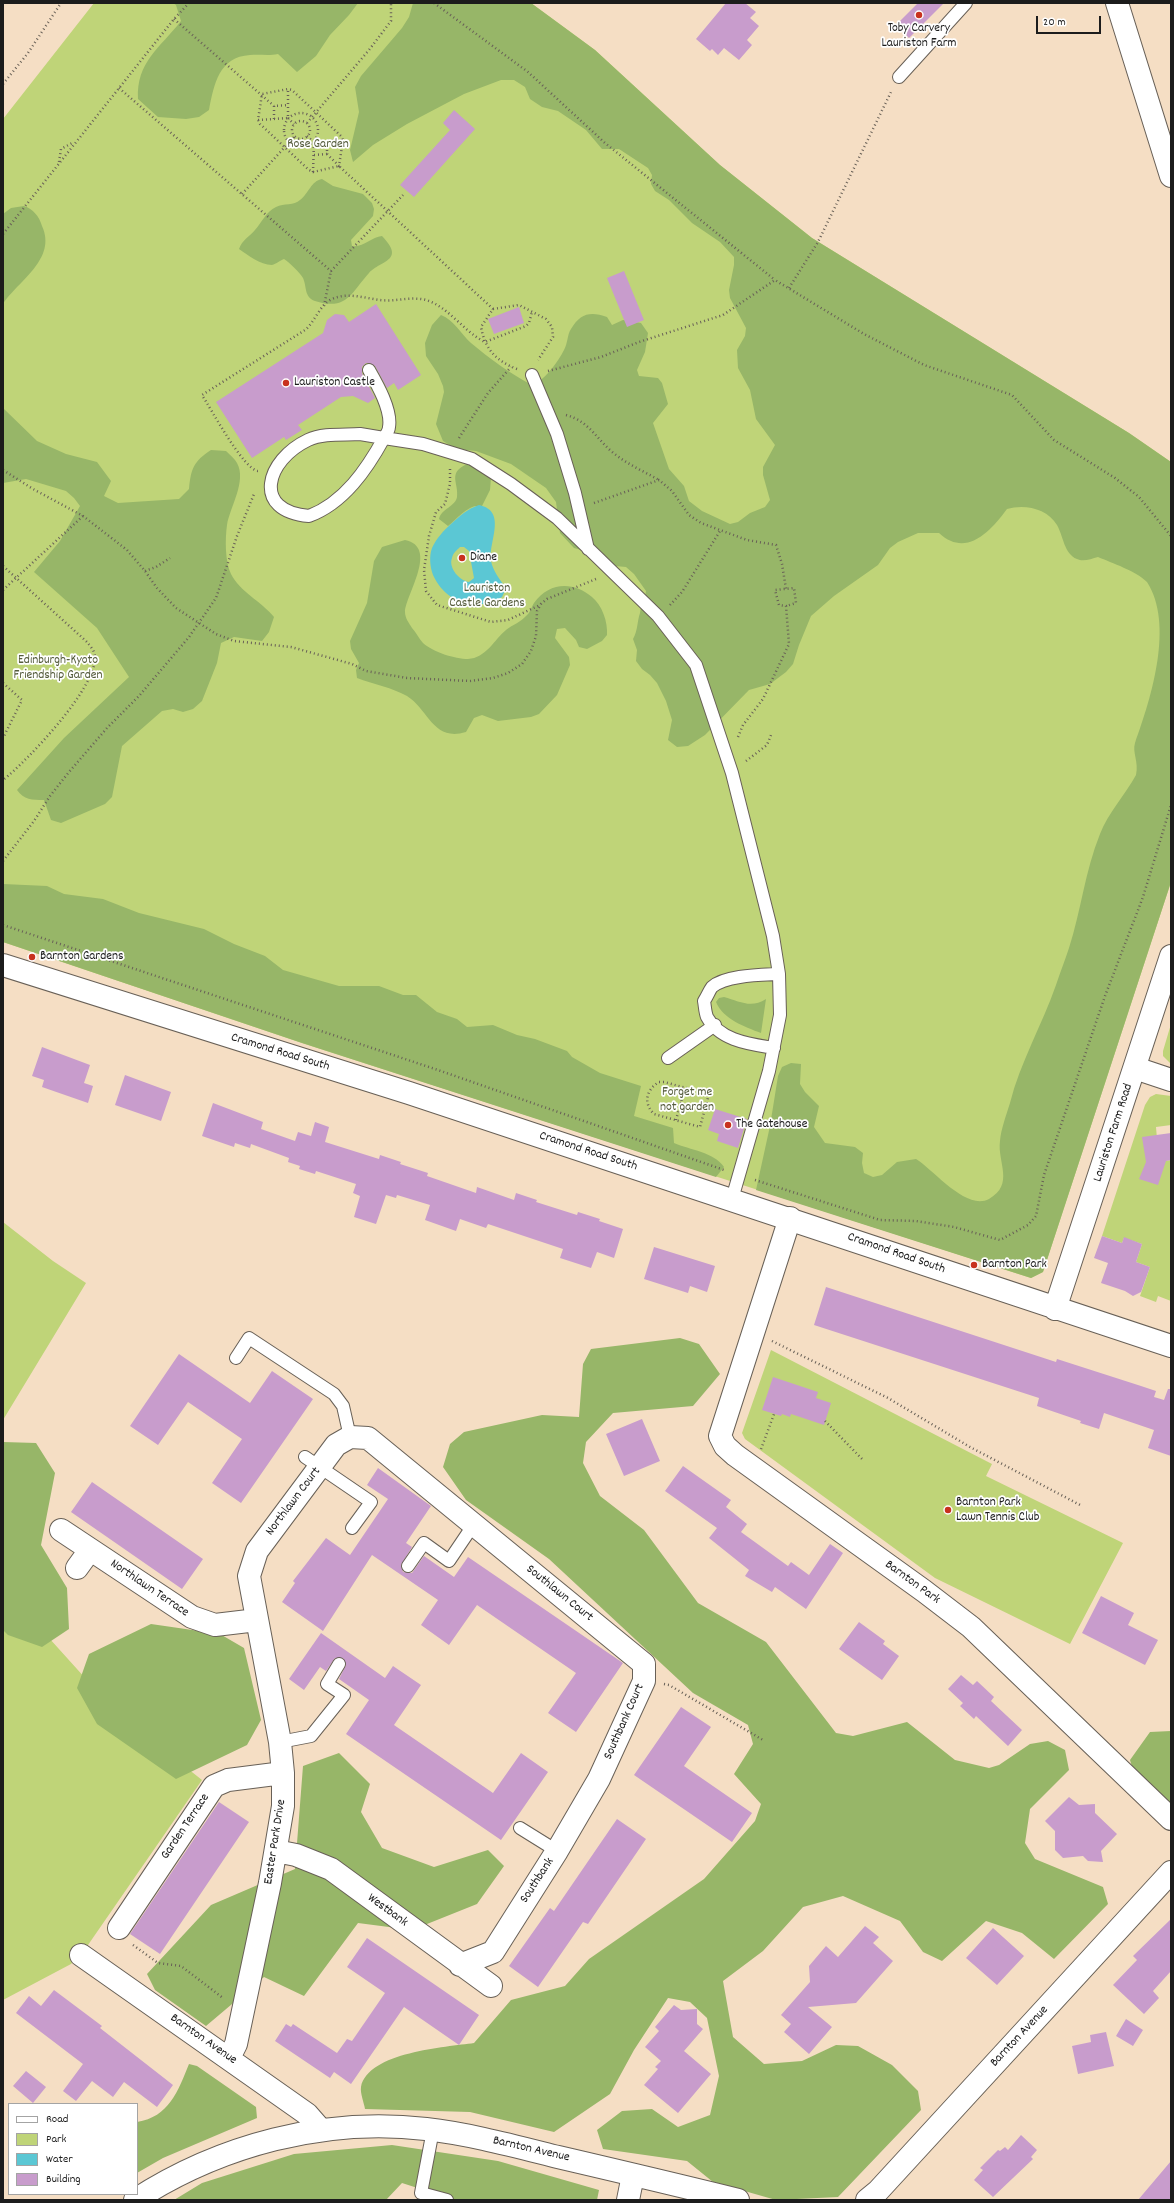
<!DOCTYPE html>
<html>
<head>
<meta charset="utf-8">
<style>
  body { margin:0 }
  #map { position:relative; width:1174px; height:2203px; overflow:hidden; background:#f5dec4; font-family:Dekko,sans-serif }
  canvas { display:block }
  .frame { position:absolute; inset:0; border:4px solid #1c1c1c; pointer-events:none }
  .legend { position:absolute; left:8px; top:2103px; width:130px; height:92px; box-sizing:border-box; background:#fff; border:1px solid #a4a4a4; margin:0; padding:5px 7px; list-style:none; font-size:12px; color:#1c1c1c }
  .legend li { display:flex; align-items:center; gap:8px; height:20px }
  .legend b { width:20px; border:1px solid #a4a4a4 }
  .scale { position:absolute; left:1036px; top:16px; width:65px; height:18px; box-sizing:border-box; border:2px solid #1c1c1c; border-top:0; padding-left:5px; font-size:12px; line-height:14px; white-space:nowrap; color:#1c1c1c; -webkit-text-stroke:3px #fff; paint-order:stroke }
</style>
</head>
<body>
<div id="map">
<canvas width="1174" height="2203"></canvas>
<div class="frame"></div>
<ul class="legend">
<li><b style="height:5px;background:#fff"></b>Road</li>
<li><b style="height:11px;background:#bfd478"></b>Park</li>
<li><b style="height:11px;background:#5bc7d4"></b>Water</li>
<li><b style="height:11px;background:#c89ccc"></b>Building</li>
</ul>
<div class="scale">20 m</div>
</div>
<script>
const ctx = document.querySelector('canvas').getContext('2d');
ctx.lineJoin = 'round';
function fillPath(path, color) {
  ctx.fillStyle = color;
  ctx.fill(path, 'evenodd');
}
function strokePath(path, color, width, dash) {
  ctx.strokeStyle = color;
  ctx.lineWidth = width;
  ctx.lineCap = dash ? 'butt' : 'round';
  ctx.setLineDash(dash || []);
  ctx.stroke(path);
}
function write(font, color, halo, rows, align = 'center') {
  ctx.font = font + ' Dekko,sans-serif';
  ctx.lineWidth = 3.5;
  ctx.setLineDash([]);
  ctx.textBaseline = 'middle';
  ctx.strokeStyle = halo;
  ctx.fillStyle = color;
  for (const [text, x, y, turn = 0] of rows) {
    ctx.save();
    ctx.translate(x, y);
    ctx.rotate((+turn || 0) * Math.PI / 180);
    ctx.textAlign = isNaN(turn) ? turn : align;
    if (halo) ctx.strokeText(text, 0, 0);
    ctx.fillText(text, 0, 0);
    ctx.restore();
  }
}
const green = new Path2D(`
  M94,3h437l64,47 125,115 92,73 317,195 42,29v420l-128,390 -12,6 -729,-235 -299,-101v-823z
  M1171,1024v40l-8,-8v-5z
  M1156,1094l15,2v29l-15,2 3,35 12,-2v141l-13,-5 -2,6 -16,-6 10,-29 -14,-5 6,-18 -18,-6 -2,5 -20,-7 43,-131 5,-8z
  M3,1222l50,39 33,22 -83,137z
  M771,1350l221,114 -6,12 137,67 -53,101 -135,-66 -190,-139 -3,-6z
  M3,1587l111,123 88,70 -114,165 -17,19 -68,36z`);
const forest = new Path2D(`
  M173,3h185l-9,12 -19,20 -14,21 -19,16 -19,-18c-10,2 -18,0 -28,1 -31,2 -36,29 -41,55l-10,7 -13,2 -28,-2 -20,-18c-2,-37 22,-51 43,-78l-5,-16z
  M413,3h118l64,47 125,115 92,73 317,195 42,29v420l-128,390 -12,6 -275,-88 14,-64 8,-50 4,-9 9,-4 10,1 -1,20 5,8 14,14 -5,21 11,16 30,4 8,6 -1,10 2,10 9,4 9,-2 15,-13 19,-3c18,11 50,52 73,40 26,-15 8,-37 11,-58 1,-12 6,-25 10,-38 10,-40 32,-78 46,-118 4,-12 9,-25 13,-37 12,-37 16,-77 31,-114 8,-21 25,-39 36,-59 3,-13 -4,-23 -1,-32 17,-47 39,-119 12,-161 -11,-11 -35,-19 -49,-25 -7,2 -15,5 -21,2 -13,-5 -14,-24 -20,-34 -10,-17 -33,-21 -50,-16 -17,23 -41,49 -68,24h-21l-20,9 -8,6 -12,17 -44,31 -23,20 -12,29 -6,19 -7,8 -16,12 -21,6 -44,45 -17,11 -11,1 -9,-7 4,-20 -6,-19 -9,-18 -7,-8 -8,-6 -6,-8 1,-11 -4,-11c5,-9 4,-17 7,-26 1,-8 5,-14 6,-22l-12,-17 -8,-7 -11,-1 -30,-15 -11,-3 -14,-15 -4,-31 -10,-14 -35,-24 -35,-13 -20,-2 -13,-8 -7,-17 8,-32 -1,-6 -5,-12 -12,-18 -1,-13 7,-18 9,-10c13,5 20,19 30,28 19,16 37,29 59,41l7,-1c11,-8 21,-21 27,-33 4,-7 3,-15 7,-21 9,-16 20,-18 36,-12l5,8 11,-5 18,3 7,10 -3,19 -8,18 2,6 19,2 4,5 6,21 -15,19 16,46 15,17 5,15 13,10 28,13 8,-2 12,-9 15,-6 5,-7 -7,-25v-8l12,-22 -19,-26 -6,-29 -12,-22 -1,-18 8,-14 1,-8 -16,-30 -1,-8 5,-25v-8l-14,-15 -28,-19 -23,-23 -14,-9 -4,-7 1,-9 -4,-7 -29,-19h-17l-16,-19 -28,-19 -16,-4 -12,-8 -5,-12 -11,-7h-13l-37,14 -57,30 -34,21 -20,17 -3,-12 9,-38 -4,-25 6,-11 41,-48 7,-11z
  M322,179l11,7 30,8 9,9 2,6 -1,7 -22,24 1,6c11,2 19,-9 30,-10 24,25 -1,24 -13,37 -18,20 -22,38 -54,28 -11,-4 -8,-14 -12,-23 -3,-5 -14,-16 -19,-19 -3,1 -8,5 -12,6 -12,0 -24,-10 -33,-16 3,-9 10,-12 16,-19 7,-8 11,-18 21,-23 8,-4 18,-1 24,-7 9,-7 11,-19 22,-21z
  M24,206c9,3 15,10 18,20 15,33 -23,54 -39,78v-90l8,-6z
  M3,408l34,33 29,13 31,8 14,19 -7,15 14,7 61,-4 10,-10c2,-21 5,-28 22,-39l15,1c4,4 9,8 11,12 10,18 -7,44 -10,62 -2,14 -2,37 4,49 9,18 30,27 43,43l-5,15 -7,9 -28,-4 -13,6 -4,20 -15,38 -9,8 -10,3 -10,-3 -11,2 -40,35 -10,51 -7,7 -44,19 -10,-3 -7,-20c-12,0 -20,0 -27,-10l47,-52 65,-61 -32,-49 -63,-56 26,-31 20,-35 -6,-8 -8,-7 -40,-12 -23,4z
  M467,464h5l19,14 -1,12 -8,16c-13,-3 -25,13 -34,20l-9,-7c2,-10 17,-13 18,-22 2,-14 -10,-24 10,-33z
  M405,540c34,7 1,54 0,72 0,6 4,11 7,16 4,4 7,11 11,15 10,9 32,16 45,16 18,-1 26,-19 38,-29 6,-5 15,-8 20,-14 4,-3 5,-8 8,-13 15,-21 39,-22 58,-6 10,8 16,25 15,38l-5,6 -15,8 -8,-2 -3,-7 -11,-12 -8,1 -2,9 14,19 1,8 -13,30 -18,19 -8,3 -33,4 -16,-6 -8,3 -8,14c-33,10 -37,-22 -59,-36 -14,-8 -34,-12 -50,-18l-1,-8 3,-7 -8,-14 -1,-8 17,-38 7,-42 8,-14z
  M3,884l44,2 17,8 39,5 36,14 65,16 30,15 31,12 18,14 56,16h40l24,9h13l21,17 20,7 10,8 26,-2 24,10 18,4 32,12 5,6 28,16 41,13 -7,30 39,12 1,15c16,7 40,9 50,24l-8,10 -414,-134 -299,-101z
  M724,997c15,4 27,12 42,2l-5,34c-16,-6 -38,-14 -45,-31l3,-4z
  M680,1338l19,6 21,30 -27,32 -80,7 -27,29 -3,21 17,33 44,34 54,73 68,39 70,91 17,3 54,-14 48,38 34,8 10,-3 31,-21 18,-3 17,9 4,20 -39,39 -5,34 10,16 68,28 5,17 -54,55 -32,-26 -36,-12 -44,40 -19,-9 -23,-31 -57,-25 -40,11 -40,44 -40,30 10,56 31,27 38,-3 34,-16 22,1 34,19 26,26 3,19 -83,87 -62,3 -63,-18 -26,-21 -84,-12 -6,-19 25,-19 30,-2 26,18 32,-12 9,-39 -12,-58 -17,-16 -22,-4 -34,52 -24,44 -56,38 -84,-20 -105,-3c-1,-6 -5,-16 -4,-22 7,-35 85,-40 113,-44l37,-43 54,-14 24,-27 115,-80 51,-58 6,-17 -27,-30 19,-30 -5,-19 -55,-32 -144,-134 -83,-59 -23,-33 7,-23 14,-12 78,-17 37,2 4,-53 8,-15z
  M3,1442l33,1 19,30 -14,72 26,43 2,41 -27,18 -34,-12 -5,-5z
  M151,1624l69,10 24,14 17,72 -14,25 -71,34 -79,-55 -20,-36 12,-34z
  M1171,1731v74l-36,-29 -5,-16 20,-28z
  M339,1753l31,31 -9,28 21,36 52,19 54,-17 16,16 -27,38 -65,26 -54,-7 -54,73 -40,-19 -58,49 -51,-36 -8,-16 64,-69 84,-36 8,-103z
  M189,2064l8,2 59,41 1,11 -94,40 -26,15v-51c32,-5 41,-31 52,-58z
  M392,2145l106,16 101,29 -2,10h-142l-53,-17 -16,17h-212l28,-17 92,-29z`);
const water = new Path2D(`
  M479,505c29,6 9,38 12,56 2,10 9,19 15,27l-4,9c-26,16 -57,5 -69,-22 -3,-8 -4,-19 -1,-27 4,-9 12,-18 19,-24 9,-8 16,-15 28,-19zM460,547h4l5,4 5,27 -5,4c-9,-1 -21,-14 -17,-24 1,-5 5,-8 8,-11z`);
const building = new Path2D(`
  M726,3h19l11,9 -6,6 9,8 -12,14 5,5 -13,15 -15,-12 -6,7 -6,-6 -2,2 -14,-12z
  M918,3h26l-35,35 -13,-13z
  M454,110l21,19 -61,68 -14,-12 50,-55 -7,-7z
  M624,271l20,49 -17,7 -20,-49z
  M376,304l45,71 -23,15 -4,-7 -7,5 -12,-22 -6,-3h-3l-4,4v6l13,25 -7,5 -15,-7 -12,1 -43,28 4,5 -16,10 -2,-3 -32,21 -36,-56 107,-69 4,-13 8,-6 9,1 5,7z
  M519,307l5,16 -30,11 -6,-15z
  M42,1047l48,18 -6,18 9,3 -5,17 -46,-16 2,-7 -12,-4z
  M125,1075l46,17 -10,29 -46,-16z
  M213,1103l50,19 -2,7 34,12 3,-9 13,4 4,-14 14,5 -4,15 54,17 1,-4 21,7 -1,2 28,9 -1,3 49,17 1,-6 37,13 2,-7 21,7 -1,2 41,13 1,-3 22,7 -1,2 24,8 -9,29 -17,-6 -6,16 -31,-10 3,-9 -75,-25 -2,4 -26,-9 -4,12 -31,-11 5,-15 -33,-10 -1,3 -10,-3 -10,29 -22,-7 6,-21 -7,-3 3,-9 -40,-13 -1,3 -16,-5 1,-3 -12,-4 1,-4 -38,-14 -1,4 -15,-5 -1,4 -32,-11z
  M715,1109l32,10 -9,29 -21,-7 2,-7 -11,-4z
  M1171,1133v27l-5,1 -8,24 -19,-6 7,-17 -4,-25z
  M1102,1236l20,7 2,-6 18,7 -6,18 14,5 -9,25 -8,4 -8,-5 -24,-8 7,-20 -14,-5z
  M654,1247l61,19 -8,26 -17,-6 -2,7 -44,-14z
  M826,1287l230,75 1,-3 84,27 15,5 -2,6 10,3 4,-11h3v67l-23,-8 6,-18 -50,-17 -5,16 -19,-6 1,-2 -44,-15 2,-8 -225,-73z
  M179,1354l71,49 22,-32 41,28 -72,104 -29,-20 30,-44 -54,-37 -30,43 -28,-19z
  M773,1377l45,15 -2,6 15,5 -7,22 -33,-11 -1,3 -8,-3 -1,2 -19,-6z
  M642,1419l18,42 -36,15 -18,-42z
  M683,1466l48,34 -5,7 21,17 -6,8 47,34 3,-4 18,13 21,-31 13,9 -37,56 -31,-22 -3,5 -27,-16 4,-6 -40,-32 8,-10 -52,-37z
  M378,1468l53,38 -25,37 6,4 -11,18 2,7 9,1 12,-17 30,21 14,-20 155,106 -47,69 -28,-19 28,-40 -99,-68 -28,40 -28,-20 17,-25 -66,-45 -49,76 -41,-29 13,-19 -2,-2 33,-43 24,17 38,-56 -21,-14z
  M92,1482l111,77 -21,30 -111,-77z
  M1101,1596l33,17 -6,12 30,15 -13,25 -63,-32z
  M859,1622l26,19 -2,3 16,12 -17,24 -43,-31z
  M321,1633l64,45 8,-12 28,19 -27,40 99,68 28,-40 27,19 -47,68 -155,-106 23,-34 -30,-21 7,-14 -3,-7h-8l-9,13 -6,-4 -16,23 -15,-11z
  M961,1675l12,10 4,-4 17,16 -3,4 31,29 -14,16 -32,-30 -2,3 -14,-13 3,-3 -15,-14z
  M681,1707l30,20 -27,39 68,47 -20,29 -98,-67z
  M1069,1797l10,8 16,-1v9l22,21 -16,17 2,11 -15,-1 -5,-5 -20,2 -8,-8v-19l-10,-10z
  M219,1802l30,20 -89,132 -30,-20z
  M617,1819l29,20 -58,85 -5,-2 -45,65 -29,-21 41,-58 4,3z
  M1171,1919v52l-18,20 6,7 -15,16 -31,-29 24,-25 -4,-4z
  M865,1926l14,11 -6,6 20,18 -37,42 -48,4 24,20 -23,27 -25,-22 7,-8 -10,-9 29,-33 -1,-16 17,-20 12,11z
  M993,1928l31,28 -27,29 -31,-27z
  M367,1938l112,77 -20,30 -55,-38 -53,77 -17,-12 -4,6 -55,-37 11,-17 5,3 2,-3 44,29 10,-14 5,2 33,-48 -38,-26z
  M54,1990l48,36 -2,2 73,57 -16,22 -33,-25 -11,15 -21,-16 -16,20 -13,-10 20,-27 -67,-51 13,-17 12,10z
  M674,2005l7,5 16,-1v15l6,5 -19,22 27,23 -33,39 -34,-28 14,-16 -3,-2 6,-6 -16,-14 14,-16 -4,-4z
  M1126,2019l17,11 -10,16 -17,-10z
  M1106,2032l8,34 -36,8 -6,-28 19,-4 -1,-7z
  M26,2071l20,16 -13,16 -20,-17z
  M1021,2135l16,15 -6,7 2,2 -40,38 -19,-17 9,-10 -3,-2 18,-18 2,1 5,-4 3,3z
  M1171,2161v39h-33z`);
const path = new Path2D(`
  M434,3l94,69 77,71 170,137
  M174,19l100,87
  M3,84l25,-31 33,-50
  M119,88l212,183 72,-76
  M284 130a17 17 0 1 1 34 0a17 17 0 1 1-34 0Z
  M288,118l6,6
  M274,119v-13l14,-1
  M258,120l30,-2v-29
  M292 130a9 9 0 1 1 18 0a9 9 0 1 1-18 0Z
  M307,123l62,-73 22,-29v-18
  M307,136l7,6
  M327,154l12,12 4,-26 -2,-4 -49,-46 -4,-1 -26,5 -4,26 2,4 49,46 4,2 26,-6 154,143
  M314,155l13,-1v-13
  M59,162l2,-13 13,-7
  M313,172l1,-30 29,-2
  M242,194l52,-57
  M3,234l171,-215 15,-16
  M789,288l29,-46 73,-150
  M324,306l7,-35
  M517,369c-21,-8 -32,-20 -36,-42l12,-18 26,-4 27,14 6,8 1,10 -15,23
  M548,371l53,-14 38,-15 84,-27 52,-35 89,54 60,31 88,30 42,45 61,38 24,19 32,39
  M566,415c24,6 32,27 50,40 13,10 29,17 43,25
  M459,438l29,-45 23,-26
  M450,469v15l-5,20 -9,8 -7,24 -5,34 2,21 11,14 54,17 17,-2 32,-15
  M3,470l30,19 50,27 44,34 18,21 12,17 19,20 40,26 18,7 57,6 61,17 14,7 41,7 63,3 23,-3 15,-5 14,-9 9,-13 5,-15 1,-25 4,-7 6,-5 49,-20
  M258,471c-14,-1 -47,-62 -56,-76l103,-65c10,-8 15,-26 27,-31 16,-7 32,-1 48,1 15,2 31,-4 46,0 23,7 38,32 59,42l41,-16 3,-3 3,-11
  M594,503l65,-23 13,11 17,24 12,8 46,17 29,5 6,19 4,25
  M3,566l84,76c3,4 8,9 8,15 1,32 -68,104 -92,123
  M145,571l11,-4 14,-9
  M3,590l80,-74
  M670,605l12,-13 38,-61
  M3,683l19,17 -19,38
  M738,737l5,-12 20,-26 26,-55 -3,-38 -7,-1 -4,-15 19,-2 2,15 -10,3
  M746,761l21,-16 4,-10
  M3,861l31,-40 16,-25 19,-24 38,-44 32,-32 50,-59 27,-39 21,-62 17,-42
  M3,925l435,145 286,100
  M659,1082h5l45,12 -9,33 -46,-13c-11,-11 -8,-24 5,-32z
  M680,1103l24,7
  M676,1120l9,-33
  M755,1180l125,40 36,1 38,6 46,13 28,-15 8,-9 8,-41 61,-179 38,-99 28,-92
  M772,1341l116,57 82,49 112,59
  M825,1421l38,39
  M761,1449l13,-35
  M664,1684l5,1 94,55
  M133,1945l25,18 23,3 42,32`);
const service = new Path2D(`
  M899,77l67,-74
  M369,370c8,14 23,40 20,57 0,3 -3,8 -5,11l39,6 49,15 39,25 46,34 101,98 38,49 36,108 41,163 6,38 1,41 -11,56 -37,128
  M532,375l25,59 18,59 13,56
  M360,434l24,4c-17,31 -40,65 -75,78 -58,-5 -43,-56 -1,-76 15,-7 35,-5 52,-6z
  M774,1048c-24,-4 -54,-7 -67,-31 -2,-5 -2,-11 -3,-16 3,-4 5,-10 8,-14 14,-12 49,-12 67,-13
  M668,1058l47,-33
  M236,1358l13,-20 85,56 9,12 7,31
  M305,1457l66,45 -19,26
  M408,1566l16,-23 25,18 25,-37
  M280,1742l31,-6 33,-41 -17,-11 12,-20
  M520,1828l37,23
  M433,2130l-12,63 26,7`);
const minor = new Path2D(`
  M1135,1068l36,12
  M790,1218l-70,218 5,10 10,9 189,136 47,36 200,192
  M61,1530l131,87 23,8 42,-5
  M77,1568l13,-18
  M276,1851l20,4 35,14 160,117
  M119,1928l95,-142 14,-6 55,-7
  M81,1955l226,159 14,16
  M229,2058l7,-14 34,-161 13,-77v-33l-3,-31 -31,-166 8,-25 79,-106 14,-8 18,1 276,226v17l-45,98 -42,72 -64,101 -33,13
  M135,2200c85,-55 190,-83 291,-71 44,5 88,17 132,28 60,14 120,28 180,43
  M628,2200l5,-25
  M867,2200l11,-9 293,-319`);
const tertiary = new Path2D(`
  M1117,3l54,173
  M3,965l406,128 762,253
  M1055,1309l116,-353`);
const markers = [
  [919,15,4,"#c8321e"],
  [286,383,4,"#c8321e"],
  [462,558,4,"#c8321e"],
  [32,957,4,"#c8321e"],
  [728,1125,4,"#c8321e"],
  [974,1265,4,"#c8321e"],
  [948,1510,4,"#c8321e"]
];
const poiNames = [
  ["Toby Carvery",919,29,"center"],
  ["Lauriston Farm",919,44,"center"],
  ["Lauriston Castle",294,383],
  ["Diane",470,558],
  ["Barnton Gardens",40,957],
  ["The Gatehouse",736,1125],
  ["Barnton Park",982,1265],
  ["Barnton Park",956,1503],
  ["Lawn Tennis Club",956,1518]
];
const parkNames = [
  ["Rose Garden",318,145],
  ["Lauriston",487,589],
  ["Castle Gardens",487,604],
  ["Edinburgh-Kyoto",58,661],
  ["Friendship Garden",58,676],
  ["Forget me",687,1093],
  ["not garden",687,1108]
];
const streetNames = [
  ["Cramond Road South",280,1053,17],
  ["Lauriston Farm Road",1114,1133,-72],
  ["Cramond Road South",588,1152,18],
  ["Cramond Road South",896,1254,19],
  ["Northlawn Court",294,1502,-53],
  ["Barnton Park",912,1583,36],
  ["Northlawn Terrace",149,1589,34],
  ["Southlawn Court",559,1594,39],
  ["Southbank Court",625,1722,-66],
  ["Garden Terrace",186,1827,-56],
  ["Easter Park Drive",276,1842,-81],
  ["Southbank",538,1881,-57],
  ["Westbank",387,1911,36],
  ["Barnton Avenue",1020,2037,-47],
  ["Barnton Avenue",203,2040,35],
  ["Barnton Avenue",531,2150,13]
];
fillPath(green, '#bfd478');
fillPath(forest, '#97b668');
fillPath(water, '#5bc7d4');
fillPath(building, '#c89ccc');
strokePath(service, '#686057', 14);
strokePath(minor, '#686057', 24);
strokePath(tertiary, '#686057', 24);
strokePath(path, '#686057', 2.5, [1, 3]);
strokePath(service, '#fff', 12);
strokePath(minor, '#fff', 22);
strokePath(tertiary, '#fff', 22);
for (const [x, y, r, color] of markers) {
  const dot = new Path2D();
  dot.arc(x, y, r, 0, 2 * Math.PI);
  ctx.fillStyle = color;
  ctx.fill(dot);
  strokePath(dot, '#fff', 1.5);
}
write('13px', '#1c1c1c', '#fff', poiNames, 'left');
write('13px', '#555c3c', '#fff', parkNames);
write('13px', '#1c1c1c', '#fff', streetNames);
</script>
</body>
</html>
